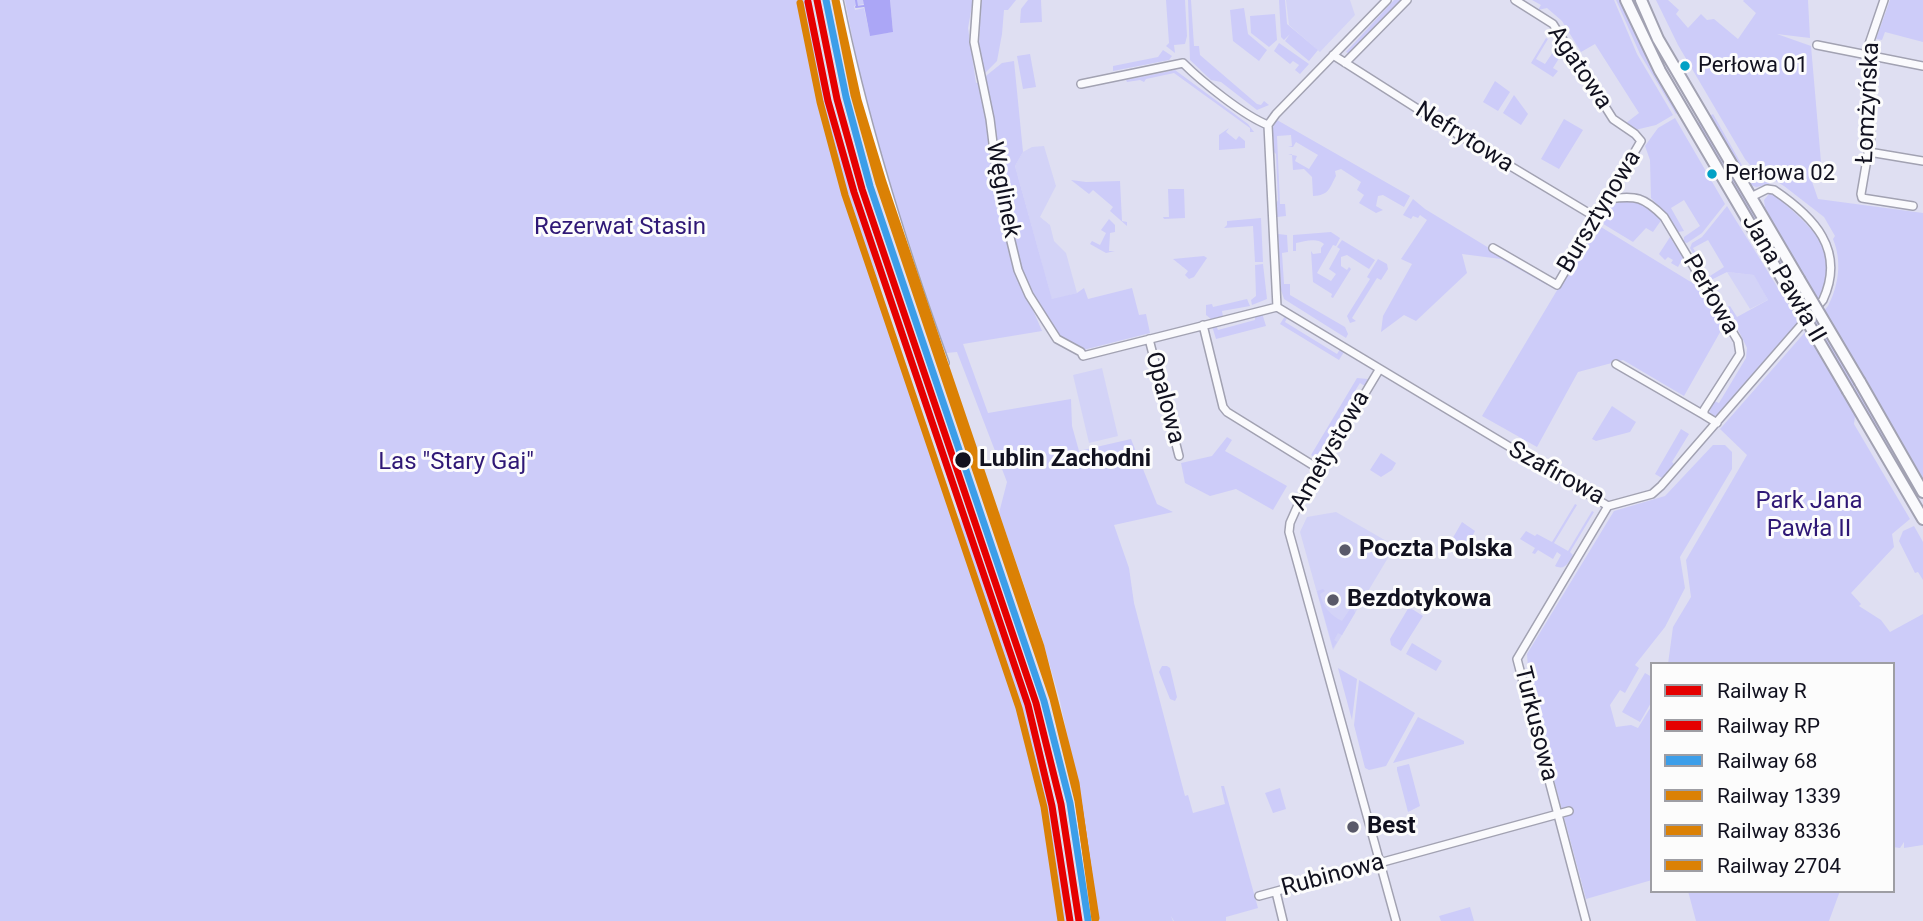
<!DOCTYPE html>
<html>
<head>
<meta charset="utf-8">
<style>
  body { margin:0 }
  #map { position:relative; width:1923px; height:921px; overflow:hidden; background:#dfdff2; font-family:Roboto,sans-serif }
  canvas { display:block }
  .legend { position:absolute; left:1650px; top:662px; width:245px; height:231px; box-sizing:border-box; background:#fcfcfc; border:2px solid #9e9ea4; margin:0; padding:9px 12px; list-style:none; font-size:21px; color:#11111f }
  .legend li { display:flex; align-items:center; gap:14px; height:35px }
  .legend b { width:35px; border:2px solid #9e9ea4 }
</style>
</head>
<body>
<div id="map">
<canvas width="1923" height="921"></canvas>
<ul class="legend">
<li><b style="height:9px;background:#e50000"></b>Railway R</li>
<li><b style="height:9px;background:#e50000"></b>Railway RP</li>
<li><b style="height:9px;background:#3c9ee9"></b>Railway 68</li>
<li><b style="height:9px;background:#db8105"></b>Railway 1339</li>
<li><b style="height:9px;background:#db8105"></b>Railway 8336</li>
<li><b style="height:9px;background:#db8105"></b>Railway 2704</li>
</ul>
</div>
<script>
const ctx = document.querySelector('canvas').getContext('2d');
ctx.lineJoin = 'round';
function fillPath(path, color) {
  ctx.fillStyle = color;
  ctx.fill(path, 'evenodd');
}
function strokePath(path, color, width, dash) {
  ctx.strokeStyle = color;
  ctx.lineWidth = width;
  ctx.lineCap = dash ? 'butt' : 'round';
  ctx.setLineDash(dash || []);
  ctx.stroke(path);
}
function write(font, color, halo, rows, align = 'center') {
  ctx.font = font + ' Roboto,sans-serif';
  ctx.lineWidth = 6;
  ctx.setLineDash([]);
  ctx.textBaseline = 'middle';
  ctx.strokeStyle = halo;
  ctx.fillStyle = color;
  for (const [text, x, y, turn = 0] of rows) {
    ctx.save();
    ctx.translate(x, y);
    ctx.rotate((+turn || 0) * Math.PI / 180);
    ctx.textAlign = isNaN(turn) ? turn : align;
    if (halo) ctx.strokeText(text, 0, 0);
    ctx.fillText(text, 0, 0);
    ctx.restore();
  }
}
const built = new Path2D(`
  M1286,0h64l5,15 -35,37 -31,-27z
  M1044,146l12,40 -16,31 10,8 4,16 12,12 11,40 -25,7 -37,-134 8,-14 9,-5z
  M1727,272l28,3 13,25 -18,9z
  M1102,368l16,68 -29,7 -16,-68z
  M1336,512l59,34 -62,104 -33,-118 7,-15z`);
const green = new Path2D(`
  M0,0h808l10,67 30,97 39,149 49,140 15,56 21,25 66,205 15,74 13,108h-1066z
  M845,0h18l1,4 -10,2 1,4 9,-2 6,27 23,-3 -3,-32h83l-5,28 8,55 7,-1 -1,-3 20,-16 12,-2 9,91 -8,14 37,133 25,-6 7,-5 4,11 44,-11 7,27 7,-1 4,19 -67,17 -23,-8 -6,-16 -18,-22 -6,-1 12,28 -79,13 25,69 83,-14 1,27 7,25 52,-12 26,65 16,8 -59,13 15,43 5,35 51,193 3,-1 5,18 32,-9 -4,-18h3l34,122 -32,9v4h-52l-3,-5 2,5h-78l-15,-128 -21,-96 -21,-72 -39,-112 8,-31 -50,-130 -11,1 -72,-216 -11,-43z
  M981,0h35l-8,10h-4l-2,24 -5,27 -14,14 -4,-29z
  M1028,0h13l1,22 -22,1 1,-14z
  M1166,0h19l2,36 -2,8 -11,1 1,8 -9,-7 3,-3z
  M1188,0h3l3,46h5l1,9 57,49 4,1 3,-4 5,4 -12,5 -36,-28 -10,-2 -21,-20z
  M1279,0h6l2,24 31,26 -9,11 -24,-20 5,-7 -6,6 -3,-3z
  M1394,0h10l-54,54 -4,-2z
  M1532,0h82l23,54 36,61 -17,10 -21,5 -9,-7 13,-10 -44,-69 -14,8 -19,-31 -15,-13 -9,2 3,-5z
  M1616,0h6l58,111 -4,3 -36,-60z
  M1656,0h12l11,10 -3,4 12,14 13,-14 6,6 7,-1 24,20 18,-26 -13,-12 1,-1h64l2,38 -33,-4 34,12 10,116 -13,8 10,29 105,14v269l-57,-103 -23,14 12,23 -1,8 56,95 -18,15 2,13 -43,46 10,11 -2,2 22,14 9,12 33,-18v231l-19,3v-6l-4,6 -7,-1v-183h-225l5,-37 18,-30 -5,-37 61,-105 -27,-26 108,-123c11,-21 14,-45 5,-67l2,-3 -11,-19 -40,-31 -33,-20 -6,-7 -67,-114z
  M1890,0h33v42l-38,-10 -3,8 -6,-1z
  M1244,8l4,26 19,16 -8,11 -26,-20 -3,-31z
  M1275,14l2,26 -8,7 -18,-14 -1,-17z
  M1546,38l2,1 -12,20 9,5 12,-18 3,-1 8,9v2l-7,-1 -8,13 5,3 -5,6 -22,-14z
  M1279,43l30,21 -9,10 -5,-4 4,-5 -6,-4 -3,3 -16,-13z
  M1163,50l9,6 -3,4 -56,11v-5l45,-9z
  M1030,54l6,33 -13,2 -6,-33z
  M1175,70l73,54 6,8h-4v-4l-76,-55 -28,6 -2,3 -4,-2 -13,2 -1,-2z
  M1495,81l15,11 -12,19 -15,-9z
  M1514,95l14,19 -7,11 -18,-12z
  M1713,114l30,53 27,17 -14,3 -8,-3 -40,-67z
  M1675,118l50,86 -23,29 -15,10 -3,-1v-5l16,-11 -16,-26 -13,8 13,23 -6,1 -12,-18 -15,-16 -1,-38 -5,-14 13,-18z
  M1564,119l19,11 -24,39 -18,-10z
  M1277,120l133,76 -6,11 -21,-12 -5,1 -2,10 7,4 -7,3 -17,-10 5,-8 -7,-5 4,-8 -20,-13 -6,2 1,5c-7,13 -7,19 -23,20l-1,-19 -8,-8 -11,1 -1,-16h-4l9,2 -2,5 14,8 9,-14 -22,-13 -3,5h-5l4,-1 -1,-11 -14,1 3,68h5l1,12 -9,1 -1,-13 2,-4 -2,-46 -3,-3c-1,-11 -3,-22 4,-31z
  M1701,121l95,160 -5,3 -95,-160z
  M1229,128l-3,4 10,8 3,-4 6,5v7l-26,2v-15z
  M1071,180l15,2 34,-1 2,40 5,1v4l-17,-15 3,-4 -20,-17 -4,4z
  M1168,189h16l1,29 -21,1 -1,-2h6z
  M1769,194l6,1c32,29 73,58 44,106l-16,-24 -38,-69 -1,-8z
  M1631,198l12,4 19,17 -9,13 -7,-4 -13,14 -33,-20 -1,-3 8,-13z
  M1413,199l12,10 123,75 -1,1 -46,-26 -39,-5 5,19 -51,48 -12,-6 -23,17 2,-16 29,-52 -11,-5 26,-39 -7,-5 -2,3 -5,-2 -2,3 -8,-4z
  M1727,206l74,119 -84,92h-5l-3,-4 5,-12 5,2 27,-45 1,-10 -20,-41 3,-1 7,11 31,-17 -14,-25 -27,-3 -16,8h-4l-6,-10v-5l9,11 14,-9 -16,-27 -15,8 6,10h-3l-6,-10 2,-5 10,-6z
  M1261,218l2,44h-8l-2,-36 -29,2 3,-3v-4z
  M1109,219l6,6v7l-5,1 -1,18h6l-9,2 -16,-9 2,-3 8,4 6,-12 -5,-3z
  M1601,227l98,60 24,40 -39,69 -61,-36 -45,12 -41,75 -55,-31 111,-186z
  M1331,232l9,6 -4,8 -3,-1 -16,28 14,8 5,-7 -7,-5 11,-20 -3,-2 5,-7 33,20 -6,9 -22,-14 -6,2v9l6,4 2,-3 2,2 -18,29 -2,-1 1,-3 -19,-12 -2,-31 2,3 8,-1v-5l3,-4c-8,-7 -20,-2 -28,-1v8h-3v-16z
  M1278,234l9,1 1,17 -6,1 2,31h6v11l55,32 3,7 -2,4 -62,-39 -3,-9z
  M1670,237l13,21 -5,9 -7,-4 2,-3 -5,-3 -3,3 -6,-6z
  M1204,256l3,2 -13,19 -5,2 -4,-4 3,-4 -15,-12z
  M1378,259l9,5 1,5 -7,11 -4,-2 -25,40 4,3 -6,2 -3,-7 23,-37 -3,-2z
  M1263,264l4,35 -15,6 -1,-5 5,-4 -1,-31z
  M1247,299l3,7 -28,5 1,6 -12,2 -5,-4v-10l6,-1 1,3z
  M1262,313l4,13 -50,13 -4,-13 4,-1 2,5 37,-10v-5z
  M1285,316l2,2 -2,4 52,32 3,-5 4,3 -5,8 -59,-36z
  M1357,378l11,1 -3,7 -5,-3 -7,11 5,4 -4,6 -5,-2 -15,24 5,4 -3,3 -4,-2 -14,23 4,3 -3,4 -8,-6z
  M1857,386l59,102 -2,1 -27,-41 -35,-59z
  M1612,406l24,16 -6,10 -34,9 -4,-2z
  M1681,429l8,5 -17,28 2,2 -12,14 -7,-4z
  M1227,437l5,3 -7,11 62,35 -14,24 -37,-21 -26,7 -25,-13 -4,-20 31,-7z
  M1713,445h12l7,7v17l-52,88 5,31 -20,39 -30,38 4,3 -14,25 -5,-3 -10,15 6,22 15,-2 7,3 14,-23v175l-66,19 -46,-171 4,-1 -16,-59 -1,-14 87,-143 51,-15z
  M1381,453l15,10 -4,7 -11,7 -11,-7z
  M1575,504l2,1 -23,38 14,8 24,-40 2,1 -24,40 3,3c-4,7 -8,16 -18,11l6,-11 -4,-3 -4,7 -15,-9 -3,4 -3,-1 3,-5 -15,-9 6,-8 9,5 2,-2 15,8z
  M1462,522l13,9 -11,21 -13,-11z
  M1914,526l9,16v38l-5,-8 -3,1 -16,-32 4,-10z
  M1323,589l2,2 -5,3c4,14 10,21 22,27l10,-15 3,7 -13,22 -4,-2 -4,7 3,2 -4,6 -16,-57z
  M1409,607l14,9 -22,35 -10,-6 -1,-6z
  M1412,643l30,18 -6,10 -30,-17z
  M1162,666h5l3,2 7,29 -2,4 -5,-2 -11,-27z
  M1338,668l19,11 -5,41z
  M1645,673l7,4v24l-12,21 -18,-10z
  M1359,680l56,33 -29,53 -17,4 -4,-2 -11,-43z
  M1418,717l46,24v3l-71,19z
  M1409,764l11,42 -12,6 -11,-42v-3z
  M1280,788l6,21 -13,4 -8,-20z
  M1688,891h152l-11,30h-133z
  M1470,907l4,14h-33l-2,-5z`);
const water = new Path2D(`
  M863,0h27l3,32 -23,4z`);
const stream = new Path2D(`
  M856,0l1,6
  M856,7l8,-1`);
const street = new Path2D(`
  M839,0c25,124 63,244 106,363
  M977,0l-3,42 16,77 9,73 19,78 11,25 28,44 24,13 2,4 194,-49 331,199 44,-12 9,-8 162,-186c23,-50 -9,-83 -49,-110l-7,-1 -16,8
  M1884,0l-16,47 3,89 -10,58 1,4 51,8
  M1817,45l106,21
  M1333,55l124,79 140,84
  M1345,63l62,-63
  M1081,84l102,-21c18,18 61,53 85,62
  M1869,152l54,9
  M1609,199c27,-4 35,-2 55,18l74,124 2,13 -36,56v5l13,8
  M1493,248l64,37 84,-144 -6,-7 -22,-15 -60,-95 -38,-24
  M1277,307l-9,-182 8,-11 111,-114
  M1203,325l20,82 4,5 92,57
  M1149,339l30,117
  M1616,364l88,51
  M1379,370l-81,135 -8,18 -1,9 107,389
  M1276,892l7,29
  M1259,896l310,-85
  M1586,921l-69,-262 91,-153`);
const primary = new Path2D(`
  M1626,0l34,71 127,216
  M1641,0l17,39 141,240
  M1860,382l63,110
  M1848,391l75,128`);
const primaryBridge = new Path2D(`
  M1799,279l61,103
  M1787,287l61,104`);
const rail1 = new Path2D(`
  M817,0l20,99 25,90 174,514 25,101 18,117`);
const rail2 = new Path2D(`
  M808,2l20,99 26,91 174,513 24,101 18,115`);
const rail3 = new Path2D(`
  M826,0l20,97 24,89 174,515 26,102 18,117`);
const rail4 = new Path2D(`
  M800,3l20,99 25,93 174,513 25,99 17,114`);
const rail5 = new Path2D(`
  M835,0l19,95 25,89 174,515 25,102 18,117`);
const rail6 = new Path2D(`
  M836,0l22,100 25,82 158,465 35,136 19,137`);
const markers = [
  [1685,66,6,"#01a1c5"],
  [1712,174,6,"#01a1c5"],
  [963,460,9,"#11111f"],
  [1345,550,7,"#595969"],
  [1333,600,7,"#595969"],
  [1353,827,7,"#595969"]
];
const busNames = [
  ["Perłowa 01",1698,66],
  ["Perłowa 02",1725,174]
];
const streetNames = [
  ["Agatowa",1579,68,56],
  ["Łomżyńska",1869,103,-87],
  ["Nefrytowa",1464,138,32],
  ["Węglinek",1002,190,79],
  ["Bursztynowa",1600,212,-59],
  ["Jana Pawła II",1783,279,60],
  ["Perłowa",1710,295,60],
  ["Opalowa",1164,398,75],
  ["Ametystowa",1331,451,-60],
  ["Szafirowa",1556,474,29],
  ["Turkusowa",1535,724,76],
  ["Rubinowa",1333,876,-15]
];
const parkNames = [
  ["Rezerwat Stasin",620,228],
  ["Las \"Stary Gaj\"",456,463],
  ["Park Jana",1809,502],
  ["Pawła II",1809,530]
];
const stopNames = [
  ["Lublin Zachodni",979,460]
];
const poiNames = [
  ["Poczta Polska",1359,550],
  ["Bezdotykowa",1347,600],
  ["Best",1367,827]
];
fillPath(built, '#d3d3f7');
fillPath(green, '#cdccf9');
fillPath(water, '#aba6f6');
strokePath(stream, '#aba6f6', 2);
strokePath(street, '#a2a2b2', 10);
strokePath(primary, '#a2a2b2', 14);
strokePath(street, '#fafafd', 7);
strokePath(primary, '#fafafd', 10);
strokePath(primaryBridge, '#a2a2b2', 14, []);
strokePath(primaryBridge, '#fafafd', 10);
strokePath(rail1, '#e50000', 7);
strokePath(rail2, '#e50000', 7);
strokePath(rail3, '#3c9ee9', 7);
strokePath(rail4, '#db8105', 7);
strokePath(rail5, '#db8105', 7);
strokePath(rail6, '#db8105', 7);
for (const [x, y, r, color] of markers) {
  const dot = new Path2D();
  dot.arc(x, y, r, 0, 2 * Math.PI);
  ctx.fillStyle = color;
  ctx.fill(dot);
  strokePath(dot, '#fcfcfc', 2.5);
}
write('22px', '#11111f', '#fcfcfc', busNames, 'left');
write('24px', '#11111f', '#fcfcfc', streetNames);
write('24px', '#2f1876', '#fcfcfc', parkNames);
write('bold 24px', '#11111f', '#fcfcfc', stopNames, 'left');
write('bold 24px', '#11111f', '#fcfcfc', poiNames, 'left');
</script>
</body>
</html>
